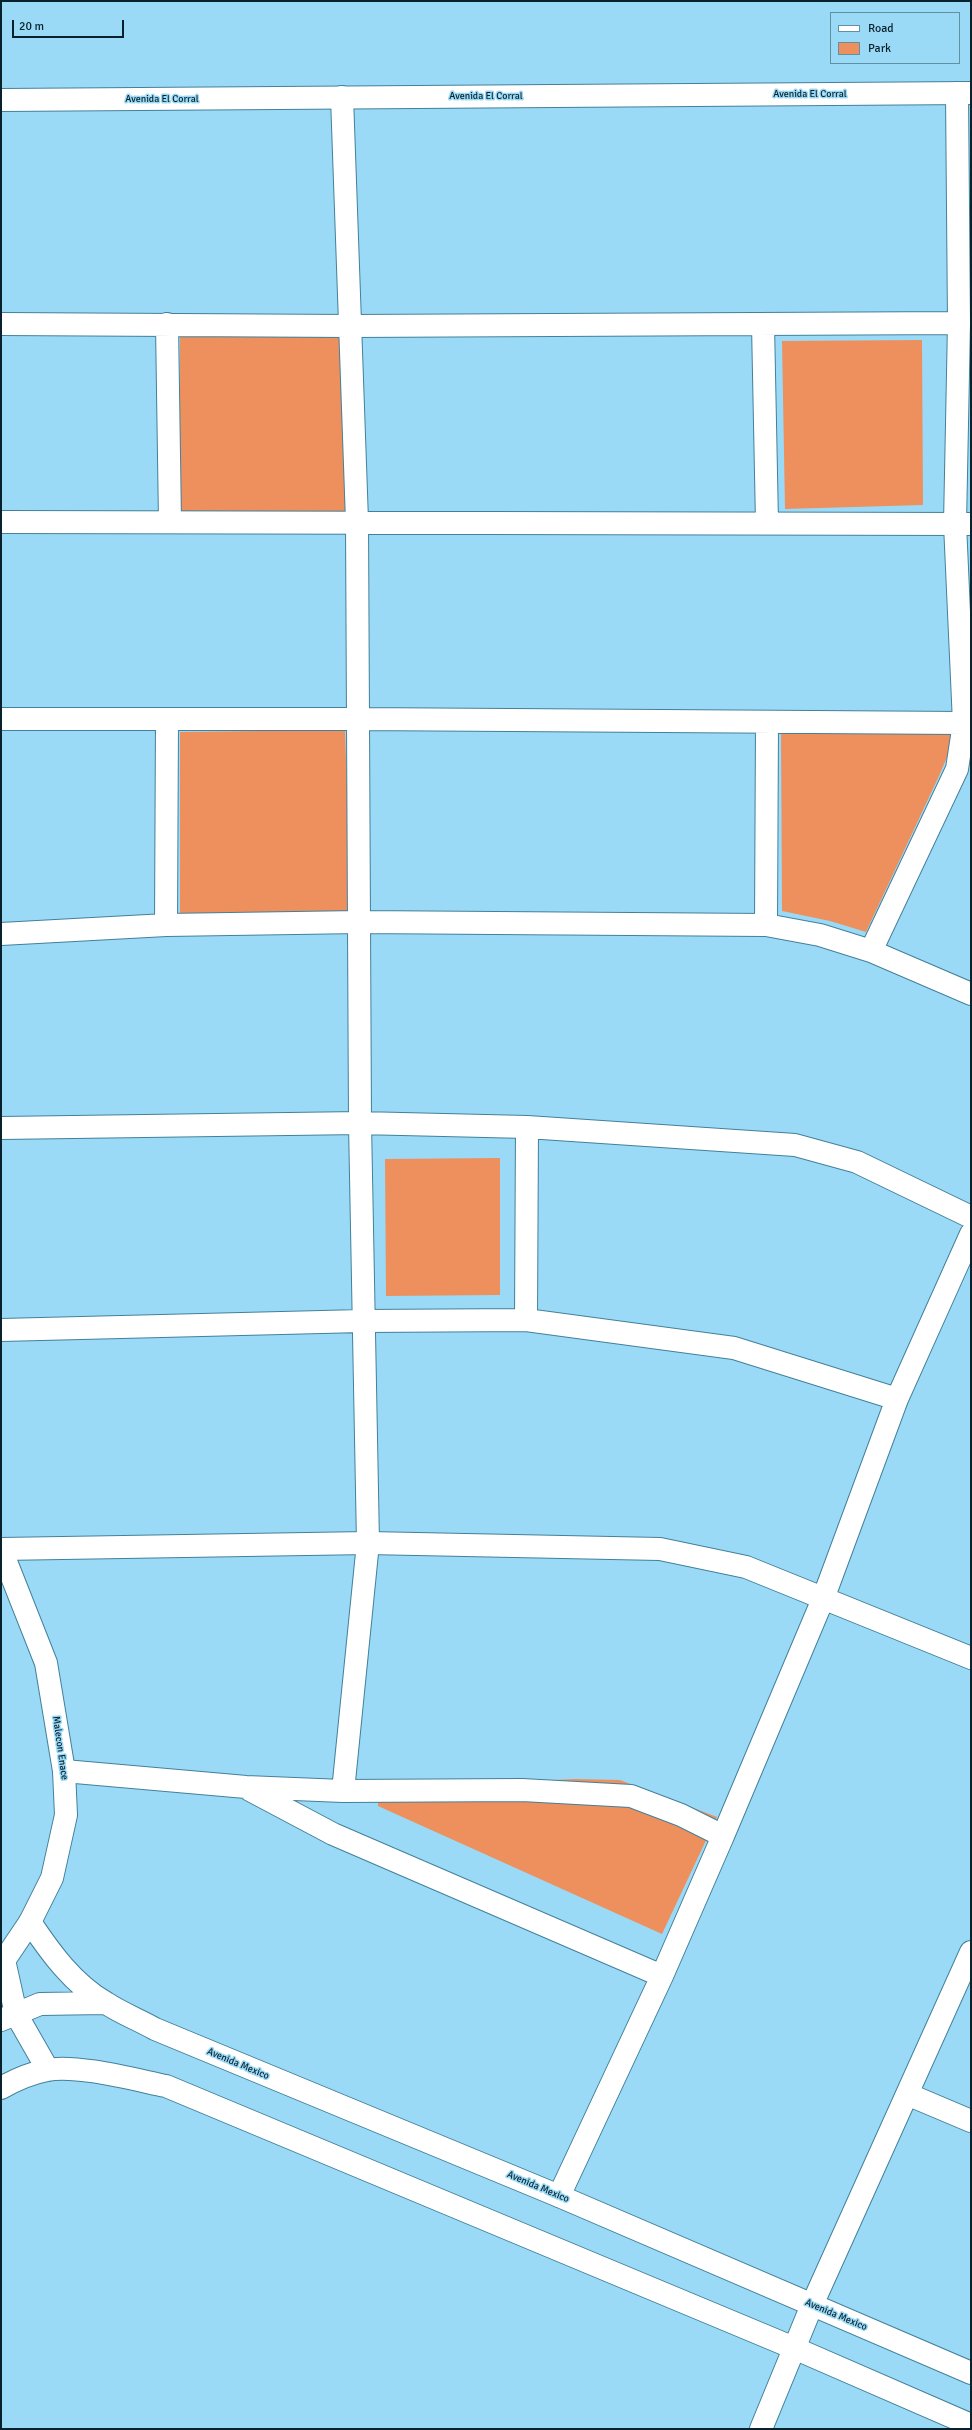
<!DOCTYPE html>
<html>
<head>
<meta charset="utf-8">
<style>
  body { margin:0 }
  #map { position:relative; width:972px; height:2430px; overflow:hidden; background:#9bdaf7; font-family:Signika,sans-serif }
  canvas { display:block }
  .frame { position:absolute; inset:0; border:2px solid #08222d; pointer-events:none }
  .legend { position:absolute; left:830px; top:12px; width:130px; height:52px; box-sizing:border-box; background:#9bdaf7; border:1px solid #6090a6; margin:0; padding:5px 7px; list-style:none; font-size:12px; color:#08222d }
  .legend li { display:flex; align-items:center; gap:8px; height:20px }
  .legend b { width:20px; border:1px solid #6090a6 }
  .scale { position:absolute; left:12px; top:20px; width:112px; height:18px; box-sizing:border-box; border:2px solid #08222d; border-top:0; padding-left:5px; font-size:12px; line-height:14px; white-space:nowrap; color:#08222d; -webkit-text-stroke:3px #9bdaf7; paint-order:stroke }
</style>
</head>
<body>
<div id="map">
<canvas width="972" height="2430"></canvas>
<div class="frame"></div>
<ul class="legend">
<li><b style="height:5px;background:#fff"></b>Road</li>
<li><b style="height:11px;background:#ed905d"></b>Park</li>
</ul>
<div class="scale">20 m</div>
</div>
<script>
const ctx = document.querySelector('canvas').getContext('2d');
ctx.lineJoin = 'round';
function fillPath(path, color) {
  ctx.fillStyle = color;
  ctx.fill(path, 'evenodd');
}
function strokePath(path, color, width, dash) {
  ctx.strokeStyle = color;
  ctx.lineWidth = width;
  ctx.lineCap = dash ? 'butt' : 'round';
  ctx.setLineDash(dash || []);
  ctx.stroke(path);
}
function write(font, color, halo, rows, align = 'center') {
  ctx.font = font + ' Signika,sans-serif';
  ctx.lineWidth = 3;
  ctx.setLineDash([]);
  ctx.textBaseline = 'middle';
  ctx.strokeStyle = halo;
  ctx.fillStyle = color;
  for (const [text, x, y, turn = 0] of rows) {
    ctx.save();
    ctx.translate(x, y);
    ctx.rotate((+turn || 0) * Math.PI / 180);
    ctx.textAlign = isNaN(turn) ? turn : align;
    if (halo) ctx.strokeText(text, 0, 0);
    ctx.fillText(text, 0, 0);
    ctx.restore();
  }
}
const green = new Path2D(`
  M180,334l163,1 4,176 -167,4z
  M922,340l1,165 -138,4 -3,-168z
  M345,730l6,182 -171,3v-183z
  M781,731h170l-3,24 -9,21 -73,156 -36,-11 -48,-10z
  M500,1158v137l-114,1 -1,-137z
  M575,1779l45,1 97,37 -55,117 -284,-128v-18z`);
const minor = new Path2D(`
  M1,324l350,2 608,-3
  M167,324l3,198
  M763,324l4,199
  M1,522l970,2
  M1,719h357l606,4
  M166,925l1,-206
  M766,925l1,-203
  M1,934l165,-9 194,-3 406,3 54,10 51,16 100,43
  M871,951l86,-182 7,-46 -9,-199 4,-201 -2,-230
  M1,1128l359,-5 167,4 268,18 62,17 114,55
  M526,1320l1,-193
  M1,1330l361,-9 164,-1 208,28 163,51
  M1,1549l367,-6 292,6 86,18 225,91
  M64,1771l182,16 97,4 25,-248 -8,-420 -3,-602 -15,-424
  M250,1790l83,44 329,142
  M343,1791l179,-1 109,6 50,19 42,21 -61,140 -103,220
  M723,1836l100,-237 74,-200 74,-165
  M907,2094l64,27
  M761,2429l51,-124 159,-353`);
const tertiary = new Path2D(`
  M1,100l970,-7
  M1,1549l45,114 18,108 2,44 -14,63 -22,44 -29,43`);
const secondary = new Path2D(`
  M30,1922c20,30 43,62 76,81 15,10 33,17 49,26l404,167 412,177
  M4,1960l12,54 32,56
  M1,2020l39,-16 64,-1
  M1,2088c14,-8 31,-15 46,-18 29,-6 89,10 119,16l628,262 177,77`);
const streetNames = [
  ["Avenida El Corral",810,94],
  ["Avenida El Corral",486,96],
  ["Avenida El Corral",162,99],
  ["Malecon Enace",60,1748,82],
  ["Avenida Mexico",238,2064,23],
  ["Avenida Mexico",538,2187,23],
  ["Avenida Mexico",836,2315,23]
];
fillPath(green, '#ed905d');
strokePath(minor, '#43809a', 24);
strokePath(tertiary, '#43809a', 24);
strokePath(secondary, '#43809a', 24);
strokePath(minor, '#fff', 22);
strokePath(tertiary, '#fff', 22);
strokePath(secondary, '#fff', 22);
write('10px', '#08222d', '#9bdaf7', streetNames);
</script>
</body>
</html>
